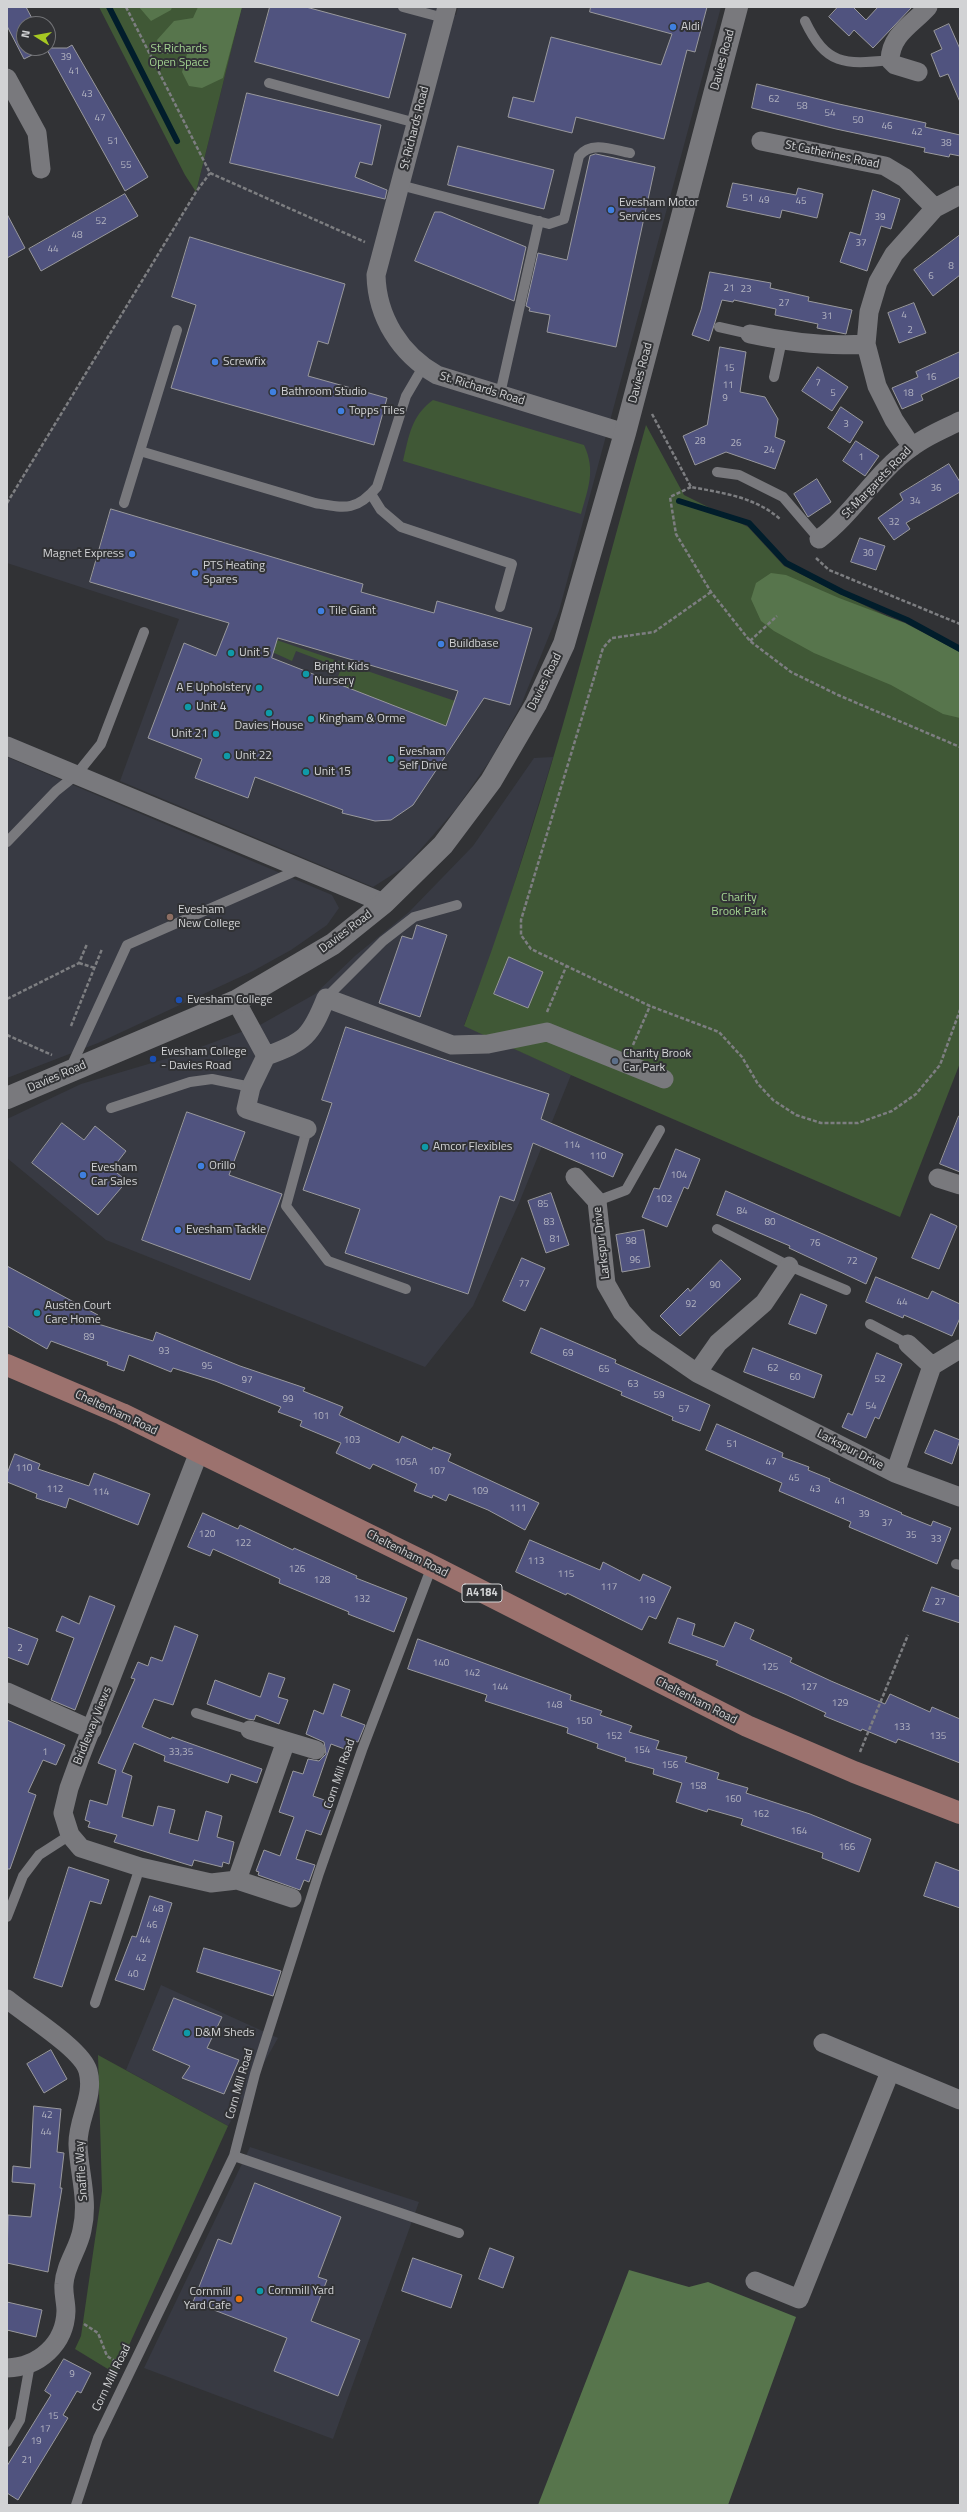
<!DOCTYPE html>
<html>
<head>
<meta charset="utf-8">
<style>
  body { margin:0 }
  #map { position:relative; width:967px; height:2512px; overflow:hidden; background:#313235; font-family:"Titillium Web",sans-serif }
  canvas { display:block }
  .frame { position:absolute; inset:0; border:8px solid #d2d3d5; pointer-events:none }
  .north { position:absolute; left:16px; top:16px; width:40px; height:40px; box-sizing:border-box; background:#313235; border:1px solid #717275; border-radius:50%; rotate:281deg; font-size:11px; font-weight:700; line-height:16px; text-align:center; color:#d2d3d5 }
  .north::after { content:''; display:block; margin:auto; width:14px; height:18px; background:#a6c822; clip-path:polygon(50% 0,100% 100%,50% 72%,0 100%) }
</style>
</head>
<body>
<div id="map">
<canvas width="967" height="2512"></canvas>
<div class="frame"></div>
<div class="north">N</div>
</div>
<script>
const ctx = document.querySelector('canvas').getContext('2d');
ctx.lineJoin = 'round';
function fillPath(path, color) {
  ctx.fillStyle = color;
  ctx.fill(path, 'evenodd');
}
function strokePath(path, color, width, dash) {
  ctx.strokeStyle = color;
  ctx.lineWidth = width;
  ctx.lineCap = dash ? 'butt' : 'round';
  ctx.setLineDash(dash || []);
  ctx.stroke(path);
}
function write(font, color, halo, rows, align = 'center') {
  ctx.font = font + ' "Titillium Web",sans-serif';
  ctx.lineWidth = 4;
  ctx.setLineDash([]);
  ctx.textBaseline = 'middle';
  ctx.strokeStyle = halo;
  ctx.fillStyle = color;
  for (const [text, x, y, turn = 0] of rows) {
    ctx.save();
    ctx.translate(x, y);
    ctx.rotate((+turn || 0) * Math.PI / 180);
    ctx.textAlign = isNaN(turn) ? turn : align;
    if (halo) ctx.strokeText(text, 0, 0);
    ctx.fillText(text, 0, 0);
    ctx.restore();
  }
}
const built = new Path2D(`
  M242,7h196v2l18,6 2,-8h263l-162,604 -38,94 -30,54 -35,50 -50,57 -33,21 -253,-106 59,-162 -172,-56v-60l189,-311z
  M7,757l325,138 7,13 -12,17 -36,25 -38,21 -155,72 -91,35z
  M553,757l-57,186 -32,82 107,50 -52,128 -46,103 -48,61 -319,-127 -99,-82v-39l74,-35 101,-30 78,-29 55,-31 41,-39 53,-43 64,-66 61,-88z
  M161,1985l117,53 -50,88 -102,-56z
  M250,2147l169,55 -86,237 -189,-71z`);
const green = new Path2D(`
  M99,7h143l-46,185 -11,-17z
  M433,400l151,45c12,26 4,43 -3,69l-178,-53c6,-25 8,-45 30,-61z
  M646,425l38,70 64,32 36,39 176,86v411l-60,154 -329,-142 -107,-49c75,-196 126,-400 182,-601z
  M259,634l196,67 -8,23 -3,1 -108,-42 5,-15 -45,-17 -4,10 -22,-10z
  M98,2055l130,71 -112,248 -41,-25 6,-13 21,-145z`);
const forest = new Path2D(`
  M139,7h33l-1,3 -20,11z
  M198,7h44l-19,71 -21,10 -13,-2 -7,-14 5,-18h-26l-4,-14 17,-19 19,-3z
  M771,573l15,2 53,23 66,25 55,29v66l-17,-4 -52,-29 -77,-32 -40,-22 -13,-10 -10,-22 5,-16z
  M629,2270l60,17 19,-5 88,35 -68,188h-190z`);
const stream = new Path2D(`
  M109,7l68,134
  M679,501l70,22 37,40 56,29 65,28 53,29`);
const building = new Path2D(`
  M7,7h19l9,17h-11v24h43l5,-3 76,132 -23,14 -79,-143 -22,11 -17,-33z
  M270,7h36l100,27 -17,64 -134,-36z
  M591,7h116l-12,45 -8,-2 -23,89 -88,-22 -4,16 -64,-16 5,-20 21,5 17,-65 110,28 11,-31 -82,-22z
  M838,7h15l13,13 12,-13h34l-39,41 -19,-18 -5,6 -20,-19z
  M949,24l11,25v53l-12,-28 -8,3 -9,-23 11,-5 -8,-18z
  M757,84l82,20 87,19 -1,4 35,8v21l-10,-2 -1,3 -25,-5 1,-4 -89,-19 -84,-21z
  M247,93l134,32 -9,40 -12,-3 -5,15 32,13 -2,9 -155,-36z
  M458,146l96,24 -10,39 -96,-24z
  M596,154l59,13 -39,180 -69,-15 3,-17 -21,-4 1,-3 -4,-2 12,-53 29,7 23,-104z
  M733,183l63,12 2,-7 25,6 -6,24 -35,-8 -2,8 -53,-11z
  M873,190l27,9 -9,30 -10,-3 -14,45 -27,-9 10,-30 10,3z
  M125,194l13,22 -97,55 -12,-22z
  M435,212h6l85,35 -12,54 -99,-40z
  M7,214l18,34 -18,10z
  M960,235v40l-27,21 -19,-26z
  M190,237l155,47 -17,60 -10,-3 -10,35 79,22 -13,47 -203,-57 25,-83 -24,-8z
  M710,272l61,11 -1,5 39,9 -1,4 44,9 -6,24 -29,-6 1,-4 -43,-9 1,-6 -42,-9 -1,2 -11,-2 -13,41 -17,-6 9,-25z
  M914,303l12,30 -27,10 -11,-30z
  M720,347l26,5 -6,40 25,5 13,22 -3,18 10,4 -10,28 -49,-17 -31,13 -12,-29 24,-11z
  M960,352v25l-39,18 2,5 -21,9 -10,-21 26,-11 -2,-5z
  M818,367l30,20 -16,24 -30,-20z
  M841,407l22,15 -13,21 -22,-15z
  M856,441l23,15 -14,20 -22,-15z
  M949,464l11,18v10l-54,31 4,6 -16,11 -16,-22 25,-18 -3,-6z
  M817,479l14,23 -23,15 -14,-23z
  M111,509l252,75 -2,8 73,21 3,-12 95,27 -22,77 -26,-7 -71,107 -22,15 -16,1 -33,-8 1,-3 -88,-33 -7,21 -53,-20 7,-19 -54,-21 36,-95 32,13 13,-33 -139,-41zM278,638l180,53 -12,35 -174,-68z
  M860,538l25,8 -9,24 -25,-8z
  M417,925l30,10 -27,82 -41,-14 23,-67 10,3z
  M509,957l34,15 -15,36 -34,-14z
  M346,1027l203,67 -8,25 82,35 -10,23 -80,-34 -19,58 -14,-5 -32,98 -123,-41 15,-44 -57,-19 29,-87 -10,-3z
  M187,1112l58,20 -16,43 53,19 -32,86 -108,-40z
  M959,1116h1v56l-20,-8z
  M62,1123l22,17 11,-14 31,25 -14,18 15,12 -29,34 -66,-52z
  M676,1149l24,10 -12,30 -4,-2 -17,40 -25,-10 12,-29 5,1z
  M726,1191l151,67 -11,26 -77,-36 1,-2 -73,-31z
  M551,1193l18,52 -23,8 -18,-52z
  M931,1214l26,12 -18,43 -27,-11z
  M644,1230l6,37 -28,5 -6,-37z
  M522,1258l23,10 -20,43 -22,-10z
  M721,1260l20,19 -61,57 -20,-20 28,-28 2,3z
  M7,1266l91,49 -3,8 58,18 3,-9 84,34 65,22 -2,3 40,16 -4,8 60,28 3,-7 30,14 1,-3 18,7 -3,7 91,42 -14,27 -37,-20 -39,-16 -3,7 -13,-6 -1,3 -18,-7 3,-7 -44,-20 -3,5 -34,-16 5,-10 -41,-17 2,-5 -24,-9 3,-5 -66,-26 -42,-13 -2,4 -42,-17 -5,16 -17,-6 1,-3 -57,-21 -4,8 -40,-23z
  M876,1277l52,22 4,-8 28,13v14l-8,18 -48,-21 -1,3 -37,-16z
  M801,1294l26,11 -11,29 -27,-10z
  M541,1328l75,32 -1,3 95,42 -10,26 -28,-11 1,-3 -52,-22 1,-3 -91,-39z
  M753,1348l69,27 -8,23 -70,-26z
  M877,1353l25,11 -23,55 -4,-2 -9,21 -24,-11 6,-14 4,2z
  M717,1424l66,29 -1,4 27,10 -1,3 22,9 -1,2 73,32 -1,1 30,12 2,-5 18,7 -14,36 -88,-37 2,-5 -72,-31 3,-8 -76,-33z
  M935,1430l25,10 -8,24 -27,-11z
  M15,1454l25,10 -2,5 51,17 5,-13 56,21 -12,31 -69,-27 -3,10 -30,-10 1,-4 -30,-12v-8z
  M203,1513l35,16 2,-4 53,25 1,-2 63,28 -1,2 51,20 -13,34 -46,-18 1,-2 -70,-29 1,-4 -67,-30 -3,7 -22,-9z
  M530,1540l70,30 3,-8 37,19 3,-7 28,13 -15,32 -7,-3 -7,14 -75,-37 -1,2 -50,-23z
  M932,1587l28,10v26l-37,-12z
  M90,1596l25,10 -40,104 -24,-10 23,-62 -18,-7 6,-15 17,8z
  M678,1618l17,6 -3,11 32,12 11,-25 19,8 -4,9 42,19 -2,4 41,19 54,23 5,-10 40,18 2,-5 28,12v44l-62,-24 -2,4 -34,-14 -1,2 -37,-15 2,-3 -39,-18 -71,-30 2,-4 -49,-18z
  M175,1626l23,9 -25,70 -19,-6 -12,28 29,12 1,-2 90,32 -5,14 -26,-9 -3,9 -64,-22 1,-5 -31,-13 -12,29 10,4 -10,41 31,9 5,-20 17,4 -6,23 29,8 8,-30 16,5 -5,21 17,5 -5,22 -6,-2 -1,5 -28,-7 -2,6 -78,-24 3,-7 -29,-8 2,-5 -5,-2 5,-20 17,5 9,-35 -18,-7 37,-84 -4,-1 7,-16 10,4 3,-9 11,4z
  M7,1627l31,12 -10,26 -21,-8z
  M418,1639l153,56 -1,5 32,11 -2,4 32,11 -3,6 30,9 -3,8 31,8 -2,5 34,11 -2,6 31,9 -2,5 64,21 61,25 -12,33 -37,-14 1,-5 -82,-28 2,-6 -35,-10 -1,3 -31,-10 6,-19 -29,-9 1,-5 -29,-8 1,-3 -29,-10 1,-4 -31,-11 1,-5 -83,-27 2,-6 -79,-26z
  M269,1673l16,5 -7,19 10,3 -9,24 -23,-9 -2,5 -6,-1 -41,-15 8,-24 45,17z
  M334,1684l16,6 -9,26 24,9 -7,17 -4,-1 -4,10 -19,-7 -18,52 20,7 -12,32 -15,-5 -10,29 19,6 -6,17 -5,-2 -4,10 -42,-15 1,-3 -3,-1 8,-21 16,6 14,-39 -15,-5 14,-41 10,3 5,-15 11,2 7,-7 -2,-12 -18,-8 8,-24 9,4z
  M7,1720l58,25 -9,20 -13,-5 -15,32 8,3 -26,74h-3z
  M936,1862l24,9v37l-36,-12z
  M69,1867l40,13 -8,24 -11,-3 -28,86 -28,-9z
  M150,1896l22,7 -28,87 -29,-10 17,-44 4,1z
  M204,1948l77,23 -8,25 -76,-24z
  M174,1998l48,19 -15,31 32,12 -15,34 -42,-16 8,-12 -37,-16z
  M51,2050l16,29 -23,14 -17,-29z
  M34,2106l27,3 -4,43 7,1 -4,35h2l-14,84 -41,-9 1,-48 23,2 4,-33 -23,-2 1,-16 17,2z
  M255,2183l86,34 -23,60 9,3 -16,41 49,19 -22,56 -64,-25 13,-33 -94,-36 25,-63 13,5z
  M490,2248l24,9 -11,31 -24,-9z
  M413,2258l49,17 -11,33 -49,-17z
  M7,2302l35,8 -6,27 -29,-7z
  M64,2359l27,14 -10,20 -4,-2 -14,24 5,3 -50,82 -11,-7v-27l44,-71 -6,-4z`);
const path = new Path2D(`
  M126,7l84,166 155,69
  M652,414l39,73c32,6 64,10 89,32
  M691,487l-21,10 6,37 35,58 39,49 41,31 47,23 122,52
  M7,503l189,-311 14,-19
  M816,558l13,12 131,54
  M711,592l-57,40 -42,6 -9,10 -82,272v15l10,14 119,57 69,26 23,25 16,27 15,16 23,15 25,8h37l34,-12 24,-17 24,-29 20,-55
  M750,641l27,-25
  M79,963l16,5
  M7,999l72,-36 8,-19
  M547,1012l19,-45
  M71,1026l31,-77
  M7,1035l45,20
  M633,1045l17,-39
  M860,1752l48,-117
  M84,2324l14,9 9,23 11,7`);
const service = new Path2D(`
  M403,7l41,11
  M805,21c21,44 39,44 85,39
  M269,83l147,40
  M400,185l149,39 15,-5 15,-63c12,-16 35,-6 51,-3
  M719,327l31,7
  M774,377l8,-37
  M500,394l39,-173
  M140,451l175,52c29,5 41,9 62,-16l29,-91 17,-29
  M717,472l22,3 44,22 36,42
  M371,494l10,16 20,17 111,37 -12,43
  M124,503l53,-173
  M7,842l49,-51 20,-16 25,-31 43,-112
  M326,998l57,-57 31,-24 43,-12
  M70,1069l57,-124 173,-76
  M111,1108l79,-26 22,-3 39,8
  M307,1129l-21,77 42,55 78,28
  M597,1201l29,-11 34,-60
  M717,1229l72,37 57,24
  M870,1324l38,20
  M956,1564l4,1
  M196,1713l54,17
  M7,1917l16,-41 16,-21 31,-20
  M95,2003l45,-136
  M234,2156l225,77
  M7,2442l13,-22 10,-56
  M76,2505l22,-67 136,-282 21,-82 64,-201 43,-123 70,-184`);
const minor = new Path2D(`
  M447,7l-71,268c1,42 24,79 61,100l188,58
  M918,72l-23,-7 -5,-5c1,-26 22,-35 38,-53
  M7,78l30,55 4,36
  M761,141l124,25 20,12 30,30
  M750,334c38,8 77,13 116,10
  M912,447l-18,-27 -17,-34 -11,-42 3,-32 9,-30 16,-28 41,-46 25,-13
  M819,539c35,-26 57,-67 93,-92 14,-11 32,-18 48,-26
  M7,746l377,157
  M236,1001l30,55 -15,31 -5,22 61,20
  M266,1056c39,-14 45,-20 60,-58l126,47 36,-1 59,-12 117,47
  M575,1177l22,24 9,83 16,28 23,25 52,36 198,100 65,24
  M938,1178l22,7
  M932,1366l28,-17
  M697,1373l21,-30 46,-40 25,-37
  M199,1452l-118,303 -12,33 -6,25 7,22 11,13 59,19 71,16 26,-3 55,18
  M895,1473l37,-107 -24,-22
  M7,1692l85,38
  M286,1741l30,9
  M237,1880l49,-139 -36,-11
  M7,1999c19,16 75,50 81,72 7,26 -11,48 -10,74 1,28 11,56 4,85 -3,18 -17,35 -18,54 -1,9 2,18 2,27 -1,33 -27,56 -59,57
  M823,2043l137,57
  M755,2281l44,18 91,-227`);
const tertiary = new Path2D(`
  M7,1098l229,-97 97,-57 51,-41 59,-58 48,-64 45,-77 28,-60 61,-211 112,-426`);
const primary = new Path2D(`
  M7,1365l115,49 310,152 315,160 107,46 106,41`);
const markers = [
  [673,27,4,"#3f7fe0"],
  [611,210,4,"#3f7fe0"],
  [215,362,4,"#3f7fe0"],
  [273,392,4,"#3f7fe0"],
  [341,411,4,"#3f7fe0"],
  [132,554,4,"#3f7fe0"],
  [195,573,4,"#3f7fe0"],
  [321,611,4,"#3f7fe0"],
  [441,644,4,"#3f7fe0"],
  [231,653,4,"#0f9aa8"],
  [306,674,4,"#0f9aa8"],
  [259,688,4,"#0f9aa8"],
  [188,707,4,"#0f9aa8"],
  [269,713,4,"#0f9aa8"],
  [311,719,4,"#0f9aa8"],
  [216,734,4,"#0f9aa8"],
  [227,756,4,"#0f9aa8"],
  [391,759,4,"#0f9aa8"],
  [306,772,4,"#0f9aa8"],
  [170,917,4,"#8d6e63"],
  [179,1000,4,"#1a4fb4"],
  [153,1059,4,"#1a4fb4"],
  [615,1061,4,"#5c6f8a"],
  [425,1147,4,"#0f9aa8"],
  [201,1166,4,"#3f7fe0"],
  [83,1175,4,"#3f7fe0"],
  [178,1230,4,"#3f7fe0"],
  [37,1313,4,"#0f9aa8"],
  [187,2033,4,"#0f9aa8"],
  [260,2291,4,"#0f9aa8"],
  [239,2299,4,"#e8710a"]
];
const numberNames = [
  ["39",66,58],
  ["41",74,72],
  ["43",87,95],
  ["62",774,100],
  ["58",802,107],
  ["54",830,114],
  ["47",100,119],
  ["50",858,121],
  ["46",887,127],
  ["42",917,133],
  ["51",113,142],
  ["38",946,144],
  ["55",126,166],
  ["51",748,199],
  ["49",764,201],
  ["45",801,202],
  ["39",880,218],
  ["52",101,222],
  ["48",77,236],
  ["37",861,244],
  ["44",53,250],
  ["8",951,267],
  ["6",931,277],
  ["21",729,289],
  ["23",746,290],
  ["27",784,304],
  ["4",904,316],
  ["31",827,317],
  ["2",910,331],
  ["15",729,369],
  ["16",931,378],
  ["7",818,384],
  ["11",728,386],
  ["5",833,394],
  ["18",908,394],
  ["9",725,399],
  ["3",846,425],
  ["28",700,442],
  ["26",736,444],
  ["24",769,451],
  ["1",861,458],
  ["36",936,489],
  ["34",915,502],
  ["32",894,523],
  ["30",868,554],
  ["114",572,1146],
  ["110",598,1157],
  ["104",679,1176],
  ["102",664,1200],
  ["85",543,1205],
  ["84",742,1212],
  ["83",549,1223],
  ["80",770,1223],
  ["81",555,1240],
  ["98",631,1242],
  ["76",815,1244],
  ["96",635,1261],
  ["72",852,1262],
  ["77",524,1285],
  ["90",715,1286],
  ["44",902,1303],
  ["92",691,1305],
  ["89",89,1338],
  ["93",164,1352],
  ["69",568,1354],
  ["95",207,1367],
  ["62",773,1369],
  ["65",604,1370],
  ["60",795,1378],
  ["52",880,1380],
  ["97",247,1381],
  ["63",633,1385],
  ["59",659,1396],
  ["99",288,1400],
  ["54",871,1407],
  ["57",684,1410],
  ["101",321,1417],
  ["103",352,1441],
  ["51",732,1445],
  ["105A",406,1463],
  ["47",771,1463],
  ["110",24,1469],
  ["107",437,1472],
  ["45",794,1479],
  ["112",55,1490],
  ["43",815,1490],
  ["109",480,1492],
  ["114",101,1493],
  ["41",840,1502],
  ["111",518,1509],
  ["39",864,1515],
  ["37",887,1524],
  ["120",207,1535],
  ["35",911,1536],
  ["33",936,1540],
  ["122",243,1544],
  ["113",536,1562],
  ["126",297,1570],
  ["115",566,1575],
  ["128",322,1581],
  ["117",609,1588],
  ["132",362,1600],
  ["119",647,1601],
  ["27",940,1603],
  ["2",20,1649],
  ["140",441,1664],
  ["125",770,1668],
  ["142",472,1674],
  ["144",500,1688],
  ["127",809,1688],
  ["129",840,1704],
  ["148",554,1706],
  ["150",584,1722],
  ["133",902,1728],
  ["152",614,1737],
  ["135",938,1737],
  ["154",642,1751],
  ["1",45,1753],
  ["33,35",181,1753],
  ["156",670,1766],
  ["158",698,1787],
  ["160",733,1800],
  ["162",761,1815],
  ["164",799,1832],
  ["166",847,1848],
  ["48",158,1910],
  ["46",152,1926],
  ["44",145,1941],
  ["42",141,1959],
  ["40",133,1975],
  ["42",47,2116],
  ["44",46,2133],
  ["9",72,2375],
  ["15",53,2417],
  ["17",45,2430],
  ["19",36,2442],
  ["21",27,2461]
];
const shields = [
  [482,1593,40]
];
const shieldNames = [
  ["A4184",482,1593]
];
const poiNames = [
  ["Aldi",681,27],
  ["Evesham Motor",619,203],
  ["Services",619,217],
  ["Screwfix",223,362],
  ["Bathroom Studio",281,392],
  ["Topps Tiles",349,411],
  ["Magnet Express",124,554,"right"],
  ["PTS Heating",203,566],
  ["Spares",203,580],
  ["Tile Giant",329,611],
  ["Buildbase",449,644],
  ["Unit 5",239,653],
  ["Bright Kids",314,667],
  ["Nursery",314,681],
  ["A E Upholstery",251,688,"right"],
  ["Unit 4",196,707],
  ["Kingham & Orme",319,719],
  ["Davies House",269,726,"center"],
  ["Unit 21",208,734,"right"],
  ["Evesham",399,752],
  ["Self Drive",399,766],
  ["Unit 22",235,756],
  ["Unit 15",314,772],
  ["Evesham",178,910],
  ["New College",178,924],
  ["Evesham College",187,1000],
  ["Evesham College",161,1052],
  ["- Davies Road",161,1066],
  ["Charity Brook",623,1054],
  ["Car Park",623,1068],
  ["Amcor Flexibles",433,1147],
  ["Orillo",209,1166],
  ["Evesham",91,1168],
  ["Car Sales",91,1182],
  ["Evesham Tackle",186,1230],
  ["Austen Court",45,1306],
  ["Care Home",45,1320],
  ["D&M Sheds",195,2033],
  ["Cornmill Yard",268,2291],
  ["Cornmill",231,2292,"right"],
  ["Yard Cafe",231,2306,"right"]
];
const parkNames = [
  ["St Richards",179,49],
  ["Open Space",179,63],
  ["Charity",739,898],
  ["Brook Park",739,912]
];
const streetNames = [
  ["Davies Road",723,60,-75],
  ["St Richards Road",415,128,-76],
  ["St Catherines Road",832,155,12],
  ["Davies Road",641,373,-75],
  ["St. Richards Road",482,389,17],
  ["St Margarets Road",877,483,-46],
  ["Davies Road",545,682,-64],
  ["Davies Road",346,932,-37],
  ["Davies Road",57,1077,-23],
  ["Larkspur Drive",602,1243,-97],
  ["Cheltenham Road",116,1413,25],
  ["Larkspur Drive",850,1450,27],
  ["Cheltenham Road",407,1554,27],
  ["Cheltenham Road",696,1701,27],
  ["Bridleway Views",93,1726,-68],
  ["Corn Mill Road",340,1774,-71],
  ["Corn Mill Road",240,2084,-74],
  ["Snaffle Way",82,2171,-94],
  ["Corn Mill Road",112,2378,-64]
];
fillPath(built, '#383a43');
fillPath(green, '#405836');
fillPath(forest, '#57754c');
strokePath(stream, '#011d2b', 6);
fillPath(building, '#50537f');
strokePath(building, '#99999d', 1);
strokePath(path, '#7d7e81', 2.5, [4, 2]);
strokePath(service, '#79797d', 10);
strokePath(minor, '#79797d', 19);
strokePath(tertiary, '#79797d', 22);
strokePath(primary, '#9c726e', 22);
for (const [x, y, r, color] of markers) {
  const dot = new Path2D();
  dot.arc(x, y, r, 0, 2 * Math.PI);
  ctx.fillStyle = color;
  ctx.fill(dot);
  strokePath(dot, '#313235', 1.5);
}
write('10px', '#b2b3c0', null, numberNames);
for (const [x, y, w] of shields) {
  const box = new Path2D();
  box.roundRect(x - w / 2, y - 9, w, 18, 3);
  ctx.fillStyle = '#313235';
  ctx.fill(box);
  strokePath(box, '#d2d3d5', 1);
}
write('bold 11px', '#d2d3d5', null, shieldNames);
write('12px', '#d2d3d5', '#313235', poiNames, 'left');
write('12px', '#a3d391', '#313235', parkNames);
write('12px', '#d2d3d5', '#313235', streetNames);
</script>
</body>
</html>
